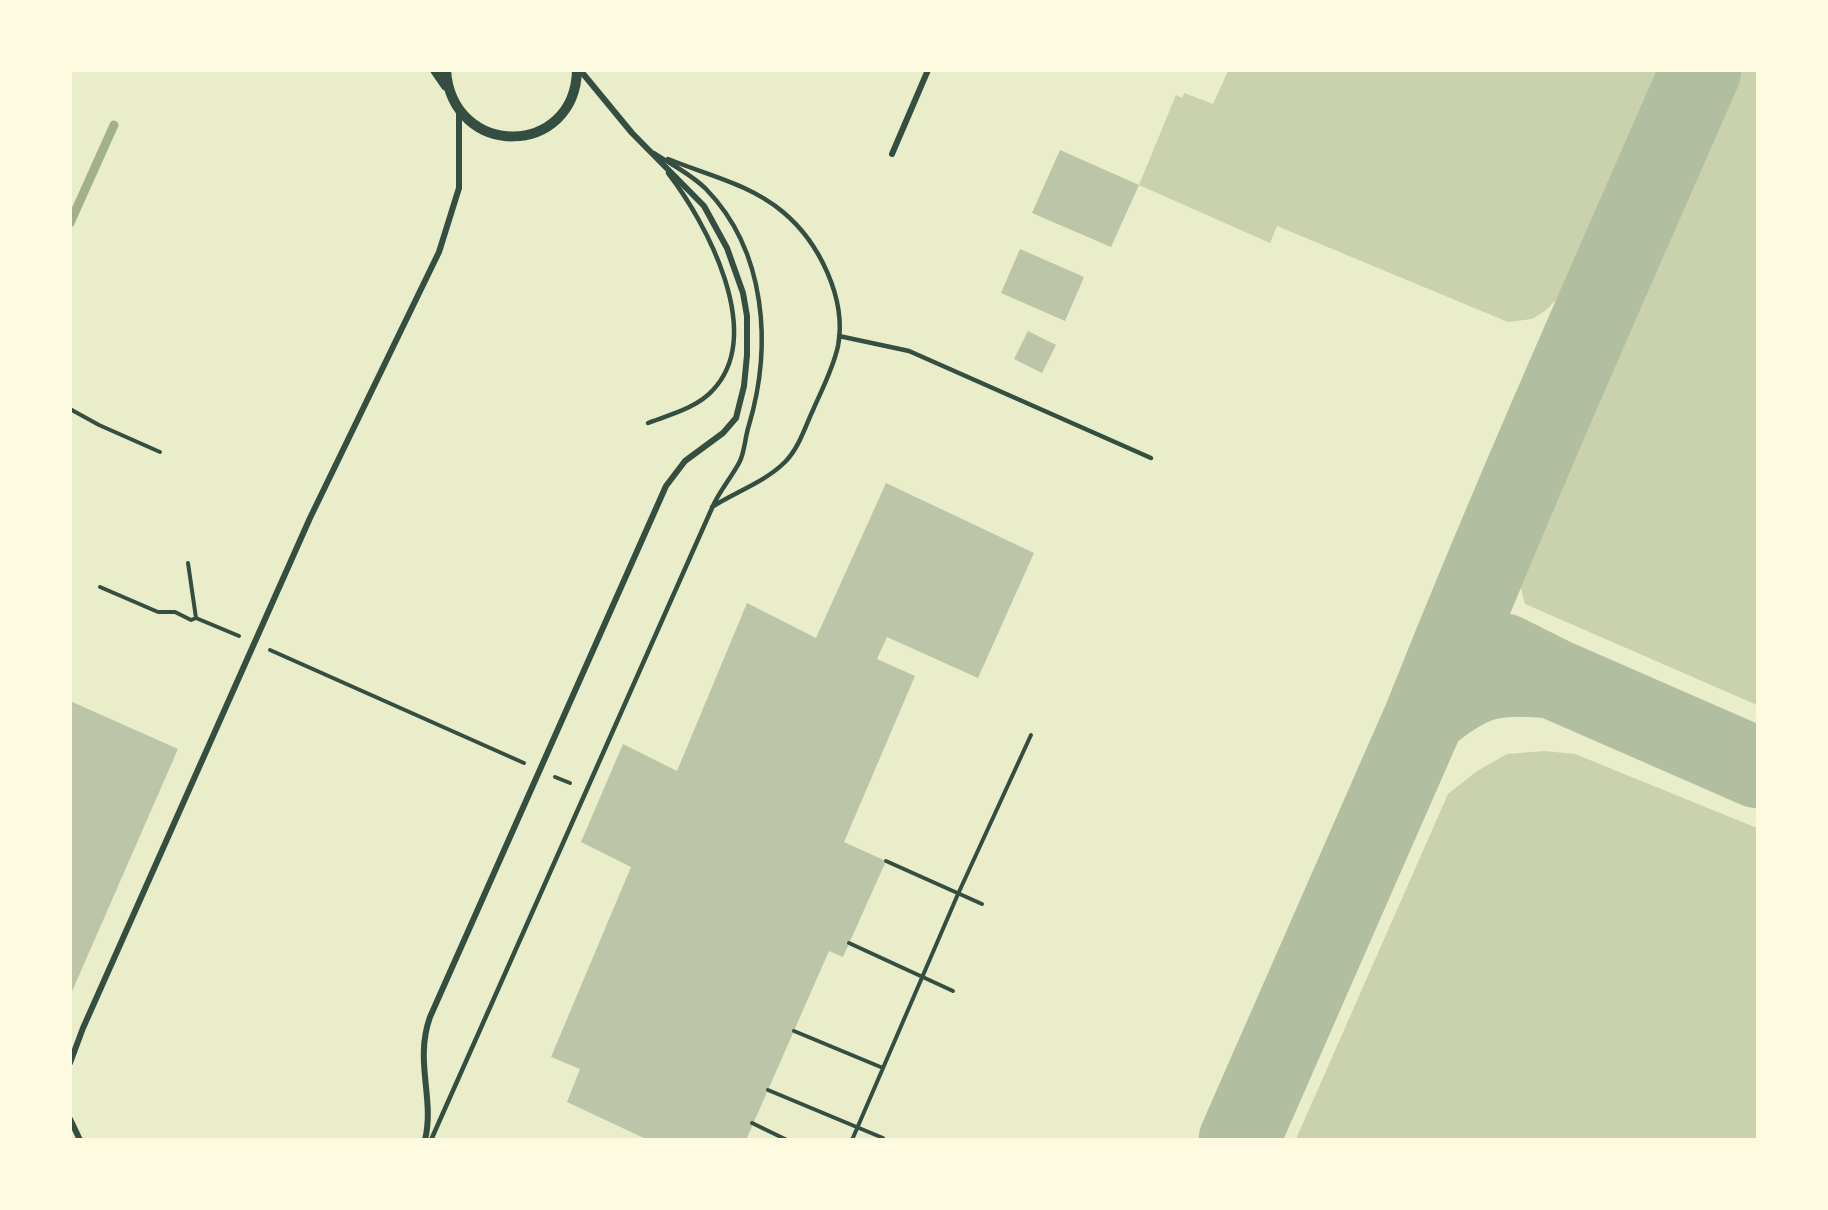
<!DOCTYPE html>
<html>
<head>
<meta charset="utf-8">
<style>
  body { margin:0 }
  #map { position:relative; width:1828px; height:1210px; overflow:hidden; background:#e9edc9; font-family:Raleway,sans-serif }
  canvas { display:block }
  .frame { position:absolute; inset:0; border:72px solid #fefae0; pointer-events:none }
</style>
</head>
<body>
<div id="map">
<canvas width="1828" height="1210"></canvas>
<div class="frame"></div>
</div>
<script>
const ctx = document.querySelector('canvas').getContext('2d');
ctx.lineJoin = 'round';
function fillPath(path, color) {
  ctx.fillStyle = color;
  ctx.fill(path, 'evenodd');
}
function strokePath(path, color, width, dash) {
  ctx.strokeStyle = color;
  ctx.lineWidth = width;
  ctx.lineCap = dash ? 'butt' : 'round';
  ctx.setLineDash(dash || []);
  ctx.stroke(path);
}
const green = new Path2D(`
  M1228,71v-1l448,1 -87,196 -44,44 -13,8 -24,3 -231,-96 -7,17 -131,-58 37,-90 6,3 2,-5 29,11z
  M1727,71h31l-1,634 -232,-101 -5,-19 1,-24 23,-70 46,-113z
  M1545,751l30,3 182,74v311h-461l152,-345 29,-23 30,-17z`);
const stream = new Path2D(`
  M70,223l44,-98`);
const taxiway = new Path2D(`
  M1504,654l48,24 206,90
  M1425,716c86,-217 182,-431 276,-646
  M1239,1140l186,-424c46,-38 68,-44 127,-38`);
const building = new Path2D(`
  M1060,150l79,35 -28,62 -79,-34z
  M1020,249l64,28 -19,44 -64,-28z
  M1028,331l28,14 -14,28 -28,-14z
  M886,483l148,70 -56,125 -91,-41 -10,22 38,17 -71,166 42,19 -43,96 -14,-6 -83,189h-98l-81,-38 13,-33 -29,-12 80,-190 -50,-25 42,-98 54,27 70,-168 69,35z
  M70,701l108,48 -108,247z`);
const path = new Path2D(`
  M70,409l29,16 61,27
  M188,563l8,55
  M100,587l58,25h17l16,8 5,-2 43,18
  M270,650l254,113
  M555,777l15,6
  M886,861l96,43
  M849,943l104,48
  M794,1031l89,37
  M768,1090l115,48
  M752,1123l35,17
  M852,1140l106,-246 73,-159`);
const service = new Path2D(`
  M668,159c39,16 82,25 115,53 36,30 64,87 55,134 -5,23 -16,43 -25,64 -8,17 -14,38 -28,52 -20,20 -50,30 -73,45
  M839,336l70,15 242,107
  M648,423c21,-8 49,-15 65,-33 53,-57 -7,-168 -45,-217
  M431,1140l281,-632c7,-17 20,-31 28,-47 5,-11 5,-24 9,-36 23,-78 18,-173 -43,-236 -15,-15 -34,-24 -52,-36`);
const minor = new Path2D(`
  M892,154l36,-84
  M70,1063l13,-35 227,-510 129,-266 20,-64v-79
  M70,1119l10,21
  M425,1140c10,-42 -11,-78 5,-123l236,-531 19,-25 38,-28 13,-15 8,-32 3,-31v-39l-4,-23 -16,-45 -23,-42 -72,-73 -52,-63`);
const tertiary = new Path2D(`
  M435,70l11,16
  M446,70c6,89 129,88 131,0`);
fillPath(green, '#cad2ad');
strokePath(stream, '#a3b18a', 9);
strokePath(taxiway, '#b2bea0', 81);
fillPath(building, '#bcc5a7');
strokePath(path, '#344e41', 4);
strokePath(service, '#344e41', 4.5);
strokePath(minor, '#344e41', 6);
strokePath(tertiary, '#344e41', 10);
</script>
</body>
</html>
